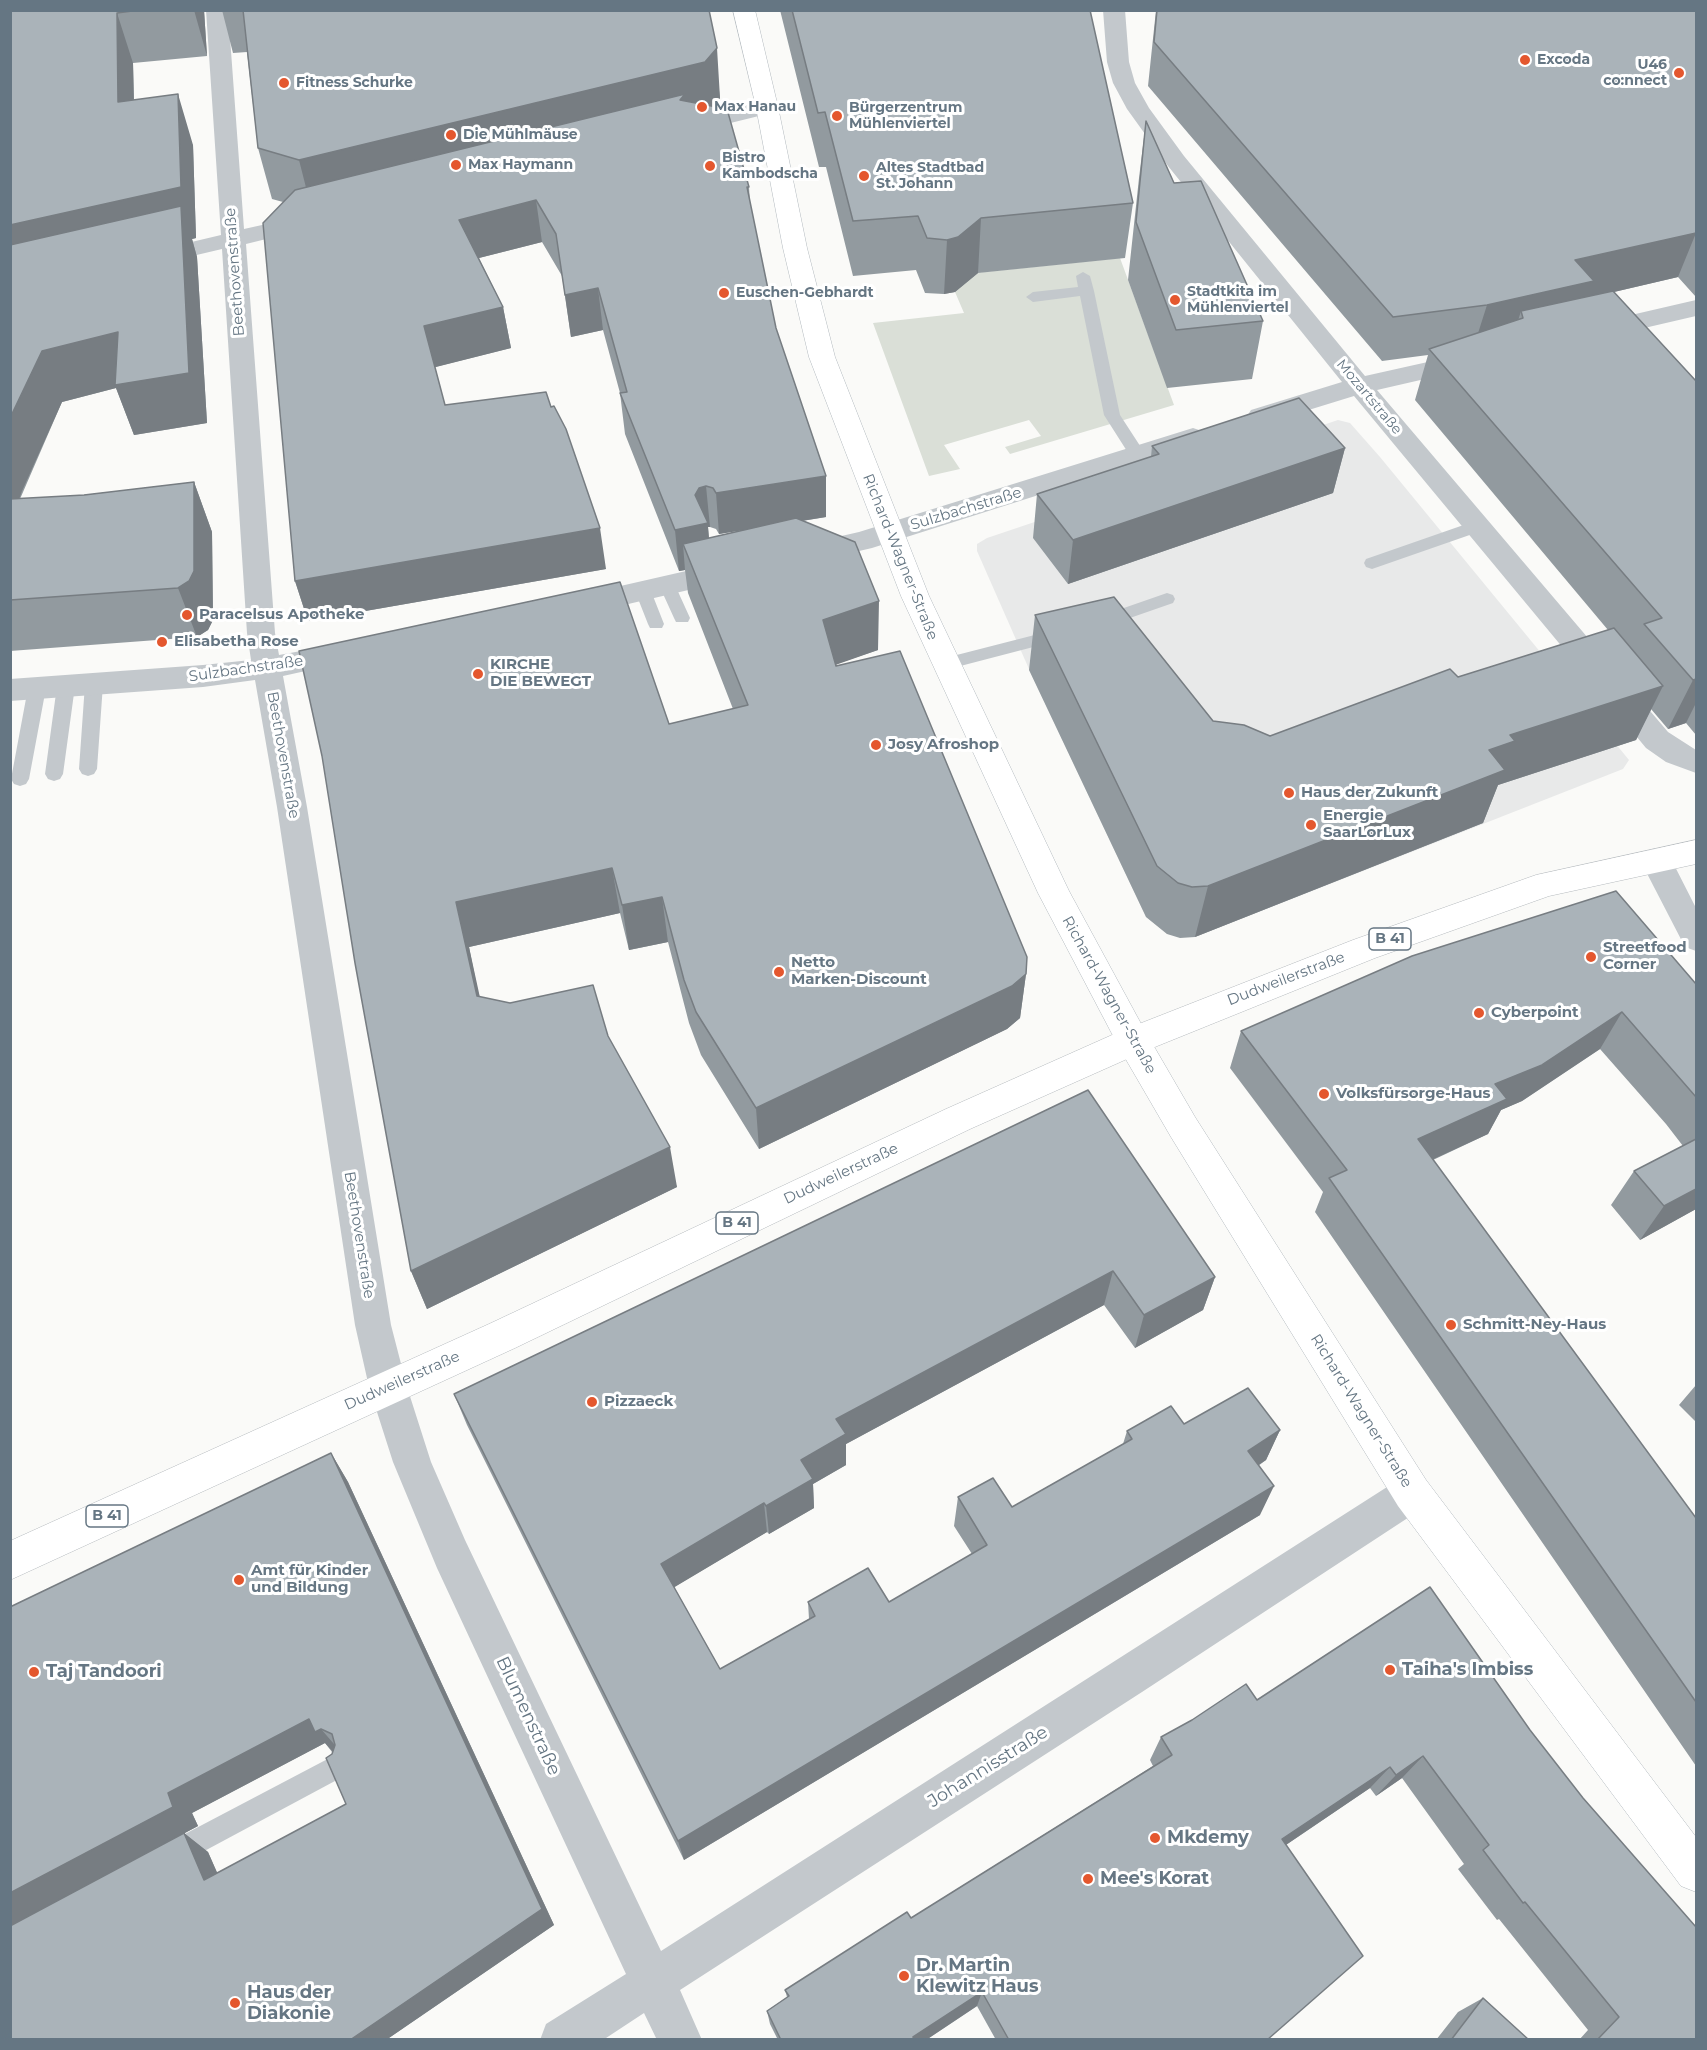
<!DOCTYPE html>
<html>
<head>
<meta charset="utf-8">
<style>
  body { margin:0 }
  #map { position:relative; width:1707px; height:2050px; overflow:hidden; background:#fafaf8; font-family:Montserrat,sans-serif }
  canvas { display:block }
  .frame { position:absolute; inset:0; border:12px solid #657683; pointer-events:none }
</style>
</head>
<body>
<div id="map">
<canvas width="1707" height="2050"></canvas>
<div class="frame"></div>
</div>
<script>
const ctx = document.querySelector('canvas').getContext('2d');
ctx.lineJoin = 'round';
function fillPath(path, color) {
  ctx.fillStyle = color;
  ctx.fill(path, 'evenodd');
}
function strokePath(path, color, width, dash) {
  ctx.strokeStyle = color;
  ctx.lineWidth = width;
  ctx.lineCap = dash ? 'butt' : 'round';
  ctx.setLineDash(dash || []);
  ctx.stroke(path);
}
function write(font, color, halo, rows, align = 'center') {
  ctx.font = font + ' Montserrat,sans-serif';
  ctx.lineWidth = 6;
  ctx.setLineDash([]);
  ctx.textBaseline = 'middle';
  ctx.strokeStyle = halo;
  ctx.fillStyle = color;
  for (const [text, x, y, turn = 0] of rows) {
    ctx.save();
    ctx.translate(x, y);
    ctx.rotate((+turn || 0) * Math.PI / 180);
    ctx.textAlign = isNaN(turn) ? turn : align;
    if (halo) ctx.strokeText(text, 0, 0);
    ctx.fillText(text, 0, 0);
    ctx.restore();
  }
}
const built = new Path2D(`
  M1338,420l12,3 30,34 249,303 -6,9 -428,168 -28,-3 -21,-17 -117,-248 -52,-118v-7l10,-6z`);
const green = new Path2D(`
  M1120,258l54,147 -164,49 -5,-7 36,-11 -12,-16 -85,25 16,24 -31,7 -56,-153 91,-10 -9,-21 4,-4 -4,-13z`);
const lane = new Path2D(`
  M1083,272l7,4 4,15 26,124 26,40 -2,4h-12l-28,-44 -24,-119 -47,6 -7,-5 7,-5 45,-5 -2,-11z
  M1478,520l6,2 2,4 -2,4 -112,39 -6,-2 -2,-4 2,-4z
  M667,579l6,2 2,4 15,33 -2,4h-12l-2,-4 -15,-33 2,-4z
  M643,585l6,2 2,4 13,33 -2,4h-12l-2,-4 -13,-33 2,-4z
  M1167,593l6,2 2,4 -2,4 -69,24 -6,-2 -2,-4 2,-4z
  M1058,629l6,2 2,4 -2,4 -119,31 -6,-2 -3,-4 3,-4 6,-2z
  M94,678l6,2 3,4 -6,85 -3,5 -6,2 -6,-2 -3,-5 6,-85 3,-4z
  M66,680l6,2 3,4 -12,88 -3,5 -6,2 -6,-2 -3,-5 12,-88 3,-4z
  M37,682l6,2 3,4 -17,91 -3,5 -6,2 -6,-2 -3,-5 17,-91 3,-4z
  M339,1753l9,3 3,9 -3,9 -166,89 -9,4 -9,-4 -4,-9 4,-9z`);
const street = new Path2D(`
  M206,10h22l16,219 63,-14 8,2 4,5 -4,5 -69,17 29,389 4,22 66,-12 10,3 4,7 -4,7 -72,16 24,131 84,518 16,62 24,75 34,78 196,411 737,-471 14,-5 14,5 5,13 -5,13 -284,186 -462,298 22,50h-45l-13,-27 -41,27h-63l6,-16 80,-50 -189,-406 -44,-106 -24,-75 -14,-62 -78,-518 -22,-127 -52,7 -193,14v-22l193,-14 48,-5 -4,-27 -25,-384 -72,17 -9,-2 -3,-5 3,-5 80,-19z
  M1103,10h22l4,52 6,21 14,25 35,48 181,220 103,-23 9,2 4,6 -4,6 -100,23 291,342 28,18v23l-30,-11 -20,-14 -292,-352 -94,29 -9,-3 -4,-6 4,-6 91,-28 -174,-216 -41,-57 -14,-26 -6,-21z
  M767,100l8,2 3,5 -3,5 -89,22 -8,-2 -3,-5 3,-5z
  M1696,300v16l-99,23 -9,-2 -4,-6 4,-6z
  M1193,428l9,3 4,6 -4,6 -330,105 -60,14 -10,-3 -4,-7 4,-7 57,-13z
  M730,561l10,3 4,7 -4,7 -159,37 -10,-3 -4,-7 4,-7 10,-3z
  M1656,848l11,3 29,57v43l-11,-4 -45,-87 5,-9z`);
const secondary = new Path2D(`
  M733,10h22l23,97 29,141 28,109 94,239 140,295 76,140 50,86 231,363 270,357v55l-15,-6 -283,-380 -227,-369 -50,-86 -83,-158 -137,-297 -92,-239 -26,-109 -27,-141z`);
const primary = new Path2D(`
  M1696,840v24l-147,32 -174,62 -230,93 -175,78 -455,219 -505,232v-39l479,-217 457,-215 175,-78 232,-91 183,-65z`);
const wall = new Path2D(`
  M10,10h194l3,46 -74,7 1,37 59,45 3,93 -4,1 5,18 10,166 -73,12 -18,-47 -54,14 -42,97 64,-4 110,-13 18,50 1,88 -5,10 -11,7 -187,14z
  M222,10h487l11,88 -7,9 36,80 1,16 26,125 50,148v41l-24,4 76,129 -42,14 190,310 -6,44 -13,11 -248,120 -58,-94 -12,-32 -21,-81 -39,8 -9,-37 -151,34 10,50 129,39 69,151 -250,122 -16,-38 -56,-308 314,-239 64,-15 -45,-116 -3,-23 -6,1 -54,-137 -5,-41 -17,-63 -32,7 -9,-61 -20,-34 -63,16 24,49 8,41 -76,19 10,38 161,164 -298,52 -13,-40 -12,-379 -11,-3 -14,-51 -11,-96 -14,1zM708,527h2l6,2 3,5 28,-5 -38,9z
  M780,10h310l43,193 -8,55 -147,15 -23,19 -11,2 -19,-1 -9,-23 -63,6 -27,-109h-7z
  M1156,10h540v287l-18,-20 -64,15 82,89v354l-10,-12 -18,6 -17,-20 -15,31 -138,45 -15,38 -288,114 -15,1 -13,-4 -21,-17 -117,-247 6,-55 178,106 57,15 338,-106 -193,-230 13,-45 -46,6 -234,-275z
  M1146,121l28,62 89,138 -11,58 -85,9 -39,-108 11,-102z
  M1152,446l193,2 -12,45 -265,91 -35,-46 4,-44 114,-37z
  M1696,984v225l-56,31 -29,-35 23,-34 49,-25 -17,-22 -66,-75 -78,52 -21,9 -13,24 -55,26 263,358v248l-381,-554 8,-20 -93,-124 11,-37z
  M1088,1090l127,187 -12,33 -68,38 -31,-43 -258,139v21l-33,19 1,24 -45,26 -2,-2 -93,55 46,82 89,-50 -1,-17h81l83,-48 -18,-28 4,-29 54,10 111,-63 4,-13 57,-7 96,6 -14,30 -8,6 2,49 -576,345 -217,-435 -13,-31z
  M1696,1385v37l-17,-17z
  M331,1453l17,29 206,443 -168,115h-376v-433zM325,1743l7,9v2l-6,4 20,46 -129,69 -9,-21 -24,-19 -124,67 138,-74 -6,-13z
  M1430,1587l266,453h-117l9,-10 -89,-111 -2,1 -39,-51 6,-5 -62,-86 -26,18 -6,-8 -84,57 -19,195h-271l-19,-34 -51,34h-148l-8,-16 -3,-13 20,-14 -2,-7 126,-72 242,-152 -3,-6 11,-23 96,-37z
  M1483,1998l46,42h-93l22,-28z`);
const shadedWall = new Path2D(`
  M194,10h10l3,46z
  M117,13l16,50 2,90 -17,-51z
  M717,48l3,50 -12,14 -396,99 -13,-51z
  M178,94l15,51 3,93 -4,1 5,18 10,166 -73,12 -18,-47 -54,14 -40,89 -12,34v-107l32,-67 141,-110 -173,40v-56z
  M536,200l6,42 -75,19 -8,-41z
  M981,218l-3,55 -23,19 -11,2 3,-54z
  M1696,233l-18,44 -90,21 -67,13 -9,29 -39,9 14,-44 88,-45z
  M598,288l5,42 -32,7 -6,-42z
  M503,307l8,41 -79,20 -8,-42z
  M1345,448l-12,45 -265,91 5,-44z
  M826,476v41l-107,17 -3,-41z
  M194,482l18,50 1,88 -5,10 -11,7 -19,-49z
  M706,486l4,41h-2l3,37 -28,-20 2,26 -6,1 -4,-41 24,-42z
  M600,528l6,41 -298,52 -13,-40z
  M879,601l-1,49 -54,19 -1,-49z
  M1696,679v24l-10,20 -18,6 25,-49z
  M1663,686l-27,54 -138,45 -15,38 -288,114 13,-51 302,-151z
  M612,868l8,45 -151,34 20,92 -12,-43 -21,-94z
  M662,897l6,45 -39,8 -7,-45z
  M1026,974l-6,44 -13,11 -248,120 -3,-41z
  M1622,1012l-22,37 -78,52 -21,9 -13,24 -87,40 17,-35 77,-55z
  M670,1147l7,40 -250,122 -16,-38z
  M1696,1189v20l-56,31 24,-34z
  M1113,1271l-9,34 -258,139v21l-33,19 1,24 -45,26 -3,-28 35,-46 35,-41z
  M1215,1277l-12,33 -68,38 9,-33z
  M1280,1430l-14,30 -32,21 14,-30z
  M331,1453l17,29 206,443 -168,115h-36l192,-131z
  M1274,1486l-14,29 -576,345 -6,-19z
  M764,1503l3,29 -99,59 -7,-27z
  M309,1719l12,10 19,22 -6,2 -9,-10 -133,70 6,13 -188,100v-33l158,-100z
  M1423,1756l-21,22 -26,18 20,-21z
  M1390,1767l-20,21 -105,71 17,-20z
  M184,1833l24,19 20,45 -24,-17z
  M982,1992l-5,14 -51,34h-14l1,-3z`);
const building = new Path2D(`
  M10,10h130l-23,3 1,89 60,-8 3,93 -171,38z
  M243,10h466l8,38 -12,14 -406,98 -41,-12z
  M792,10h298l43,193 -152,15 -23,19 -11,3 -20,-2 -9,-22 -65,5 -28,-109 -7,1z
  M1157,10h539v224v-1l-121,27 19,21 -107,24 -94,12 -239,-275z
  M685,94l-5,6 47,9 22,78h-2l29,141 50,148 -110,17 -3,-5 -7,-2 -7,2 -4,7 13,28 -33,7 -55,-137 7,-1 -29,-104 -33,7 -9,-61 -20,-34 -77,20 44,87 -79,19 21,79 101,-13 5,15 3,-1 12,23 34,99 -305,53 -32,-358 32,-33z
  M1146,121l28,62 27,-2 62,140 -87,9 -40,-108z
  M181,206l8,167 -74,12 3,-53 -76,19 -32,67v-173z
  M1613,291l83,90v298l-3,1 -49,-56 18,-6 -233,-269 94,-31 -2,-7z
  M1299,398l46,50 -272,92 -36,-46 122,-40 -7,-8z
  M194,482v89l-5,10 -11,7 -168,12v-101l74,-4z
  M796,518l59,24 24,59 -56,19 13,46 64,-15 127,306 -1,17 -14,12 -256,122 -60,-96 -12,-32 -22,-83 -40,8 -10,-37 -156,34 21,94 33,7 83,-18 15,51 62,111 -259,124 -56,-308 -33,-207 -23,-105 321,-69 49,142 79,-19 -65,-161z
  M1114,597l99,124 31,4 26,11 180,-67 8,8 156,-49 49,58 -153,49 5,6 -26,9 16,20 -297,116 -16,1 -14,-4 -21,-17 -122,-251z
  M1616,891l80,93v113l-74,-85 -80,53 -47,19 12,15 -89,40 278,379v184l-367,-524 18,-8 -106,-139 171,-75z
  M1088,1090l127,187 -71,38 -31,-44 -277,148 10,15 -45,26 12,19 -47,27 -2,-3 -103,61 59,105 95,-53 -7,-14 60,-34 21,34 98,-57 -29,-48 35,-19 19,29 120,-68 -5,-8 44,-25 13,18 64,-36 32,42 -32,21 26,35 -596,355 -224,-447z
  M1696,1139v50l-32,17 -30,-35z
  M331,1453l211,456 -192,131h-340v-114l174,-93 20,47 142,-76 -20,-46 6,-4 3,-9 -3,-11 -11,-5 -6,3 -6,-13 -141,74 5,14 -163,86v-286z
  M1430,1587l100,143 53,68 113,129v113h-99l22,-23 -94,-115 -2,1 -40,-53 6,-5 -66,-89 -27,19 -6,-8 -108,72 81,117 -96,84h-258l-27,-48 -69,45 1,3h-133l-14,-29 22,-15 -4,-6 122,-78 4,6 261,-163 -11,-18 31,-17 54,-36 11,16z
  M1483,1998l46,42h-78z`);
const markers = [
  [1525,60,6,"#e4572e"],
  [1679,73,6,"#e4572e"],
  [284,83,6,"#e4572e"],
  [702,107,6,"#e4572e"],
  [837,116,6,"#e4572e"],
  [451,135,6,"#e4572e"],
  [456,165,6,"#e4572e"],
  [710,166,6,"#e4572e"],
  [864,176,6,"#e4572e"],
  [724,293,6,"#e4572e"],
  [1175,300,6,"#e4572e"],
  [187,615,6,"#e4572e"],
  [162,642,6,"#e4572e"],
  [478,674,6,"#e4572e"],
  [876,745,6,"#e4572e"],
  [1289,793,6,"#e4572e"],
  [1311,825,6,"#e4572e"],
  [1591,957,6,"#e4572e"],
  [779,972,6,"#e4572e"],
  [1479,1013,6,"#e4572e"],
  [1324,1094,6,"#e4572e"],
  [1451,1325,6,"#e4572e"],
  [592,1402,6,"#e4572e"],
  [239,1580,6,"#e4572e"],
  [1390,1670,6,"#e4572e"],
  [34,1672,6,"#e4572e"],
  [1155,1838,6,"#e4572e"],
  [1088,1879,6,"#e4572e"],
  [904,1976,6,"#e4572e"],
  [235,2003,6,"#e4572e"]
];
const farPoinames = [
  ["Excoda",1537,60],
  ["U46",1667,65,"right"],
  ["co:nnect",1667,81,"right"],
  ["Fitness Schurke",296,83],
  ["Max Hanau",714,107],
  ["Bürgerzentrum",849,108],
  ["Mühlenviertel",849,124],
  ["Die Mühlmäuse",463,135],
  ["Bistro",722,158],
  ["Kambodscha",722,174],
  ["Max Haymann",468,165],
  ["Altes Stadtbad",876,168],
  ["St. Johann",876,184],
  ["Stadtkita im",1187,292],
  ["Mühlenviertel",1187,308],
  ["Euschen-Gebhardt",736,293]
];
const farStreetnames = [
  ["Mozartstraße",1369,397,50]
];
const shields = [
  [1390,939,42],
  [737,1223,42],
  [107,1516,42]
];
const shieldNames = [
  ["B 41",1390,939],
  ["B 41",737,1223],
  ["B 41",107,1516]
];
const streetNames = [
  ["Beethovenstraße",235,272,-94],
  ["Sulzbachstraße",966,509,-17],
  ["Richard-Wagner-Straße",900,557,68],
  ["Sulzbachstraße",246,669,-8],
  ["Beethovenstraße",283,755,80],
  ["Dudweilerstraße",1286,979,-21],
  ["Richard-Wagner-Straße",1109,995,61],
  ["Dudweilerstraße",841,1174,-25],
  ["Beethovenstraße",359,1235,81],
  ["Dudweilerstraße",402,1381,-24],
  ["Richard-Wagner-Straße",1361,1411,58]
];
const poiNames = [
  ["Paracelsus Apotheke",199,615],
  ["Elisabetha Rose",174,642],
  ["KIRCHE",490,665],
  ["DIE BEWEGT",490,682],
  ["Josy Afroshop",888,745],
  ["Haus der Zukunft",1301,793],
  ["Energie",1323,816],
  ["SaarLorLux",1323,833],
  ["Streetfood",1603,948],
  ["Corner",1603,965],
  ["Netto",791,963],
  ["Marken-Discount",791,980],
  ["Cyberpoint",1491,1013],
  ["Volksfürsorge-Haus",1336,1094],
  ["Schmitt-Ney-Haus",1463,1325],
  ["Pizzaeck",604,1402],
  ["Amt für Kinder",251,1571],
  ["und Bildung",251,1588]
];
const nearPoinames = [
  ["Taiha's Imbiss",1402,1670],
  ["Taj Tandoori",46,1672],
  ["Mkdemy",1167,1838],
  ["Mee's Korat",1100,1879],
  ["Dr. Martin",916,1966],
  ["Klewitz Haus",916,1987],
  ["Haus der",247,1993],
  ["Diakonie",247,2014]
];
const nearStreetnames = [
  ["Blumenstraße",528,1716,65],
  ["Johannisstraße",988,1767,-32]
];
fillPath(built, '#e8e9e9');
fillPath(green, '#dadfd7');
strokePath(secondary, '#b3babf', 1);
strokePath(primary, '#b5babe', 1);
fillPath(lane, '#c3c8cc');
fillPath(street, '#c3c8cc');
fillPath(secondary, '#fff');
fillPath(primary, '#fff');
fillPath(wall, '#929a9f');
fillPath(shadedWall, '#777d82');
fillPath(building, '#aab3b9');
strokePath(building, '#777d82', 1.5);
for (const [x, y, r, color] of markers) {
  const dot = new Path2D();
  dot.arc(x, y, r, 0, 2 * Math.PI);
  ctx.fillStyle = color;
  ctx.fill(dot);
  strokePath(dot, '#fff', 2);
}
write('bold 14px', '#657683', '#fff', farPoinames, 'left');
write('14px', '#657683', '#fff', farStreetnames);
for (const [x, y, w] of shields) {
  const box = new Path2D();
  box.roundRect(x - w / 2, y - 11, w, 22, 4.5);
  ctx.fillStyle = '#fff';
  ctx.fill(box);
  strokePath(box, '#657683', 1.5);
}
write('bold 14px', '#657683', null, shieldNames);
write('15px', '#657683', '#fff', streetNames);
write('bold 15px', '#657683', '#fff', poiNames, 'left');
write('bold 18px', '#657683', '#fff', nearPoinames, 'left');
write('18px', '#657683', '#fff', nearStreetnames);
</script>
</body>
</html>
